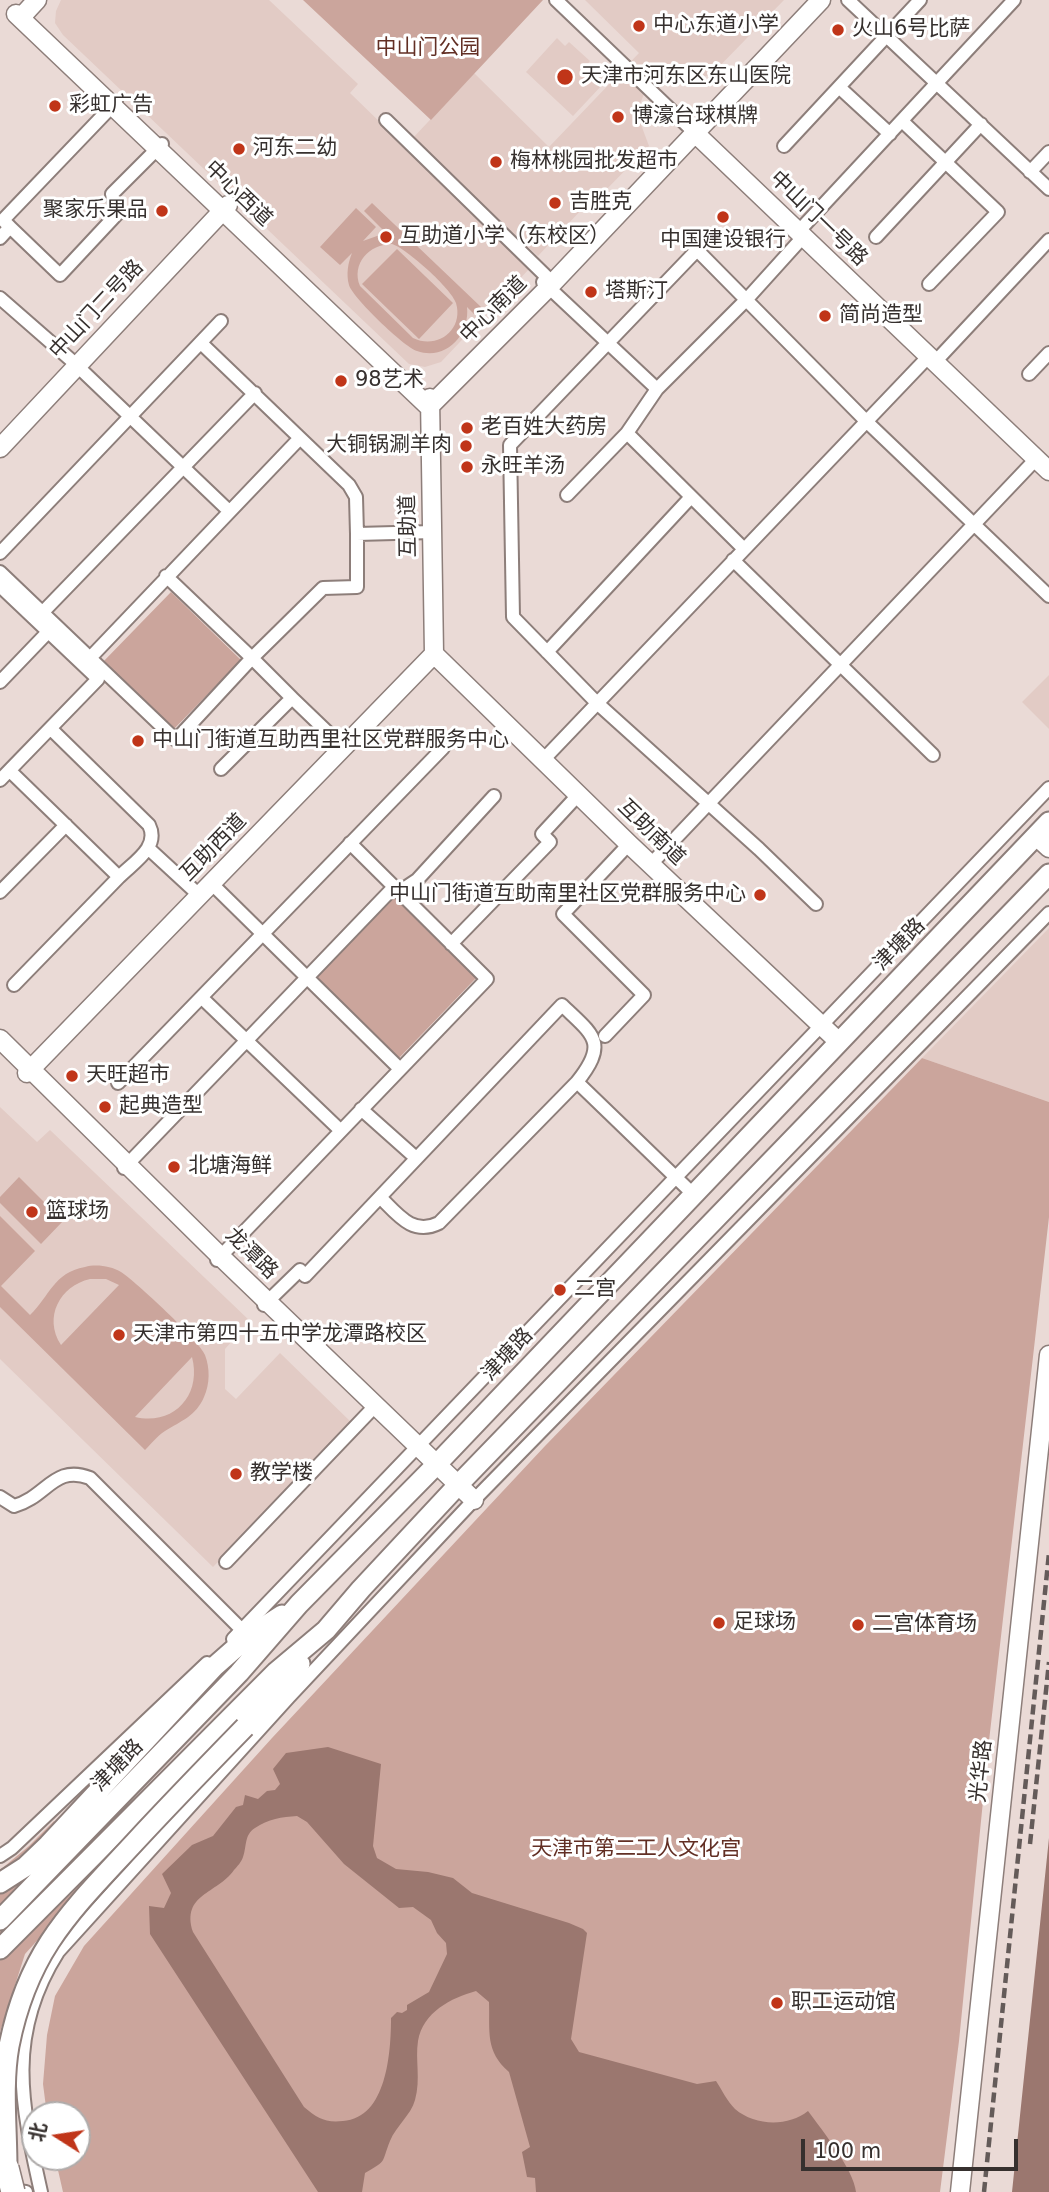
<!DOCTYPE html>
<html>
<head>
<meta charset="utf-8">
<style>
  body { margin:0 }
  #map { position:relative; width:1049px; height:2192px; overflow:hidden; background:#eadad6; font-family:"DejaVu Sans","Noto Sans SC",sans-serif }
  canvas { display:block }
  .north { position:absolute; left:21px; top:2101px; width:70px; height:70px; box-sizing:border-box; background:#fff; border:2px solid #afacab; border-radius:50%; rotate:282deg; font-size:19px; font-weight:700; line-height:28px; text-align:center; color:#36302e }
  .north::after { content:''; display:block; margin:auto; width:24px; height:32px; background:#c03519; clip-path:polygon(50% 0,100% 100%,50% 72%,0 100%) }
  .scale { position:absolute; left:801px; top:2139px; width:217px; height:32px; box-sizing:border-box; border:4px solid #36302e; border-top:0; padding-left:9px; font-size:21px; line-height:24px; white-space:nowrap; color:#36302e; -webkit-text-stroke:5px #fff; paint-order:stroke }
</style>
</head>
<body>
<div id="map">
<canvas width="1049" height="2192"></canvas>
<div class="north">北</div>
<div class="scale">100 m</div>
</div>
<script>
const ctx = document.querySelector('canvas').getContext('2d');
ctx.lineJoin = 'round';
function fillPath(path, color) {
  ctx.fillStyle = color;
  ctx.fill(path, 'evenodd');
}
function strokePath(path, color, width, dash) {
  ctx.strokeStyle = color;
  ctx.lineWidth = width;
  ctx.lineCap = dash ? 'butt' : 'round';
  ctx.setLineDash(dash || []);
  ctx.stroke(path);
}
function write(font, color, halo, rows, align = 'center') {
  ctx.font = font + ' "DejaVu Sans","Noto Sans SC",sans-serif';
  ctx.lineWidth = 6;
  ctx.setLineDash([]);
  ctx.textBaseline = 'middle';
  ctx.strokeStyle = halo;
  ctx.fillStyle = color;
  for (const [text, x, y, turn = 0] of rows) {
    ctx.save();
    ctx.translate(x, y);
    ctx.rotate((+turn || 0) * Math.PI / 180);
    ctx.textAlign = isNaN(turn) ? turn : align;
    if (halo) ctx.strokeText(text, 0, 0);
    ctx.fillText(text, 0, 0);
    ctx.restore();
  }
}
const built = new Path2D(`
  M61,0h208l89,84 -8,9 180,175 -89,94 -16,5 -16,-3 -346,-329 -8,-12 1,-12z
  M585,0h199l-74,76h-42l-14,5 -9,10 -6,16 1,15 9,24 -48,49 -3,-3 -60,64 -126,-117 62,-66 75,74 90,-94z
  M557,38l8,8 4,-4 21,19 -4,5 18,17 -31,33 -47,-44z
  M1049,675v54l-27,-27z
  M1049,928v174l-127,-44z
  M0,1107l37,35 13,-12 200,191 -25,28v40l11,10 44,-46 73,71 -140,143 -213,-208z`);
const green = new Path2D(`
  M303,0h240l-112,120z
  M372,203l109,104 -7,7 -7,-7c3,28 -21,54 -50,44 -13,-4 -65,-54 -68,-66 -3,-11 -1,-22 3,-32l-12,12 -20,-18 36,-39 20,19 -13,14 14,-5 11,-1 -24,-24zM392,244c14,4 60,45 64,59 8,27 -19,47 -43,35l-53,-52c-9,-22 9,-42 32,-42z
  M397,249l56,54 -34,36 -57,-55z
  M171,592l70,68 -70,72 -70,-68z
  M392,895l85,82 -78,81 -85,-82z
  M922,1058l127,44v115l-60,524 -30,300 -19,151h-877l-8,-35h22v-42h-30l-4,-31 4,-49 8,-39 29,-50 188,-208 273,-292z
  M19,1177l44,44 -22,23 -41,-41v-6z
  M0,1216l35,35 -34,35 29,29c20,-19 23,-42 55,-48 11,-3 26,-1 36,5 14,9 79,69 84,83 5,13 5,29 -1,42 -8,19 -23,24 -39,34 -8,5 -14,13 -20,19l-145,-143zM90,1279h16l13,6 -58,60c-18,-28 -1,-59 29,-66zM192,1357c10,38 -18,69 -57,60z
  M54,1821l47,49 -76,84 -25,78v-162l29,-24z`);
const water = new Path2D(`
  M328,1747l53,17 -8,82 4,12 19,11 32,3 25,6 19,15 97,30 14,6 4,4 -16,106 8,13 118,32 19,-3c6,9 11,20 19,28 20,17 53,18 73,2 14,19 46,59 48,81h-320l-1,-14 -8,-1 -5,-25 8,-5 -21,-75c-24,-21 -19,-40 -20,-70l-13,-11c-25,7 -53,21 -58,50 -3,19 3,38 -3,59 -4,15 -19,26 -25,41 -9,22 -2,19 -25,32l-3,19h-44l-168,-258 -1,-28 15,2 7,-15 -9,-19 30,-29 21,-9 23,-29 7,-2 2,-10 13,4 9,-8 8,-1 5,-6 -7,-15 13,-16zM297,1816l10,6 37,42 55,44 14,-1 18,13 6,13 9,10 1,11 -18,38 -22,13v5l-5,3 -5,-1 -6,6c0,34 -4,100 -48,103 -18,2 -26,-3 -39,-14l-111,-175c-12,-38 24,-38 41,-62 3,-3 8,-9 9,-13 4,-11 1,-22 12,-29 13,-9 27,-11 42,-12z
  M1049,1838v354h-37z`);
const street = new Path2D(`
  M556,0l140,134
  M848,0l201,189
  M840,88l50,46
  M386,120l167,163
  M902,121l96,91 -69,72
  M784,146l136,-146
  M1030,172l19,-20
  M10,227l50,48 57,-61 -5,-20 50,-50
  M798,232l216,-232
  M876,237l105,-113
  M0,238l10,-11 -7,-7 113,-118
  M543,282l114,107
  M0,298l71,62 158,151
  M201,343l148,142 7,12 1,37
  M935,362l114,-122
  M1029,374l20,-21
  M627,433l117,116
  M567,495l60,-62 30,-44 90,-90 56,-62
  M0,553l221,-232
  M733,560l200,195
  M0,572l176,168 76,-82 -86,-82
  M0,586l98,93 -98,101
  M42,613l213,-220
  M547,652l144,-155
  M89,659l211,-221
  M0,682l48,-50
  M292,698l51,49
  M51,729l98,96c11,22 -15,37 -30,52
  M544,759l384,-402
  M221,769l71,-71 -40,-40 71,-70 34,-1v-53l76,-2
  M10,771l109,106 -105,108
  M148,848l51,47
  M651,864l385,-405
  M211,883l188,185
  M0,892l66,-67
  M399,892l18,-12 77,-84
  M816,904l-57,-55 -162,-146 -84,-86 -3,-172 187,-195 169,171 183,175
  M451,944l99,-102 -8,-8 37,-40
  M202,998l138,132
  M605,1036l39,-41 -81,-81 66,-70
  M577,1082l116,112
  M118,1083l325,-335
  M361,1109l55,49
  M124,1168l270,-281
  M217,1260l270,-281 -137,-136
  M264,1305l36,-35 5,6 257,-271c31,30 47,37 15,77l-138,141c-26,13 -41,-8 -59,-26
  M0,1497l14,9c33,-9 40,-42 76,-28l157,157
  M226,1562l149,-156
  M233,1639l816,-851
  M0,1856l12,-8 195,-185
  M0,2189l26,3
  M41,2192c-20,-89 -35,-158 17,-240l231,-255 183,-195 577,-589`);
const secondary = new Path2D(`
  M25,13l12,-13
  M16,14l413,393
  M696,134l353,337
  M430,398l4,256
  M429,407l119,-119 273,-288
  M0,448l228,-243
  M434,654l195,190 210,198
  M1036,836l13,12
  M0,1039l220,217 254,244
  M27,1073l407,-419
  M960,2192l89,-837`);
const primary = new Path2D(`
  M245,1727l55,-63
  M0,1883l25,-16 23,-22 167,-179 33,-29 34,-22
  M0,1920l239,-247 60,-69 137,-139 613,-643
  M0,1949l276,-277 50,-42 35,-41 97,-104 591,-611`);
const rail = new Path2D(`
  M1030,1844l19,-182
  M984,2192l65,-639`);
const primaryBridge = new Path2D(`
  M7,2168c0,-40 -5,-83 2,-122 19,-96 62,-135 126,-204 36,-39 73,-77 110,-115`);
const highwayBridge = new Path2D(`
  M7,2168l6,24`);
const markers = [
  [639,26,7,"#c03519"],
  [838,30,7,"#c03519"],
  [565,77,9,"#c03519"],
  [55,106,7,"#c03519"],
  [618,117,7,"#c03519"],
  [239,149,7,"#c03519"],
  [496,162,7,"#c03519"],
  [555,203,7,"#c03519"],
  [162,211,7,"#c03519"],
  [723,217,7,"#c03519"],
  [386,237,7,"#c03519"],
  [591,292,7,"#c03519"],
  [825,316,7,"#c03519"],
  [341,381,7,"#c03519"],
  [467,428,7,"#c03519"],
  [466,446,7,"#c03519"],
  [467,467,7,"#c03519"],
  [138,741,7,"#c03519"],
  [760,895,7,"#c03519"],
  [72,1076,7,"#c03519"],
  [105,1107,7,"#c03519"],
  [174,1167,7,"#c03519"],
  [32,1212,7,"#c03519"],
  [560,1290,7,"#c03519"],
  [119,1335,7,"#c03519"],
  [236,1474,7,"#c03519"],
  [719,1623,7,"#c03519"],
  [858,1625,7,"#c03519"],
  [777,2003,7,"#c03519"]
];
const poiNames = [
  ["中心东道小学",653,26],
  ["火山6号比萨",852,30],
  ["天津市河东区东山医院",581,77],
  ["彩虹广告",69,106],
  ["博濠台球棋牌",632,117],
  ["河东二幼",253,149],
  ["梅林桃园批发超市",510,162],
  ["吉胜克",569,203],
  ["聚家乐果品",148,211,"right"],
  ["互助道小学（东校区）",400,237],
  ["中国建设银行",723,241,"center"],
  ["塔斯汀",605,292],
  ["简尚造型",839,316],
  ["98艺术",355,381],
  ["老百姓大药房",481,428],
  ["大铜锅涮羊肉",452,446,"right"],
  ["永旺羊汤",481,467],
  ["中山门街道互助西里社区党群服务中心",152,741],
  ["中山门街道互助南里社区党群服务中心",746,895,"right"],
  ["天旺超市",86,1076],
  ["起典造型",119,1107],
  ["北塘海鲜",188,1167],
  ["篮球场",46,1212],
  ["二宫",574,1290],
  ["天津市第四十五中学龙潭路校区",133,1335],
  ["教学楼",250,1474],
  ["足球场",733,1623],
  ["二宫体育场",872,1625],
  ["职工运动馆",791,2003]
];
const parkNames = [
  ["中山门公园",428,49],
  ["天津市第二工人文化宫",636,1850]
];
const streetNames = [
  ["中心西道",238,194,44],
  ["中山门一号路",818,219,44],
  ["中山门二号路",97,310,-47],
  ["中心南道",494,310,-45],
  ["互助道",409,526,-91],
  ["互助南道",651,833,44],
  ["互助西道",214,848,-46],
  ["津塘路",900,945,-46],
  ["龙潭路",251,1254,44],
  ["津塘路",508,1355,-47],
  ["津塘路",118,1766,-46],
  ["光华路",982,1771,-84]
];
fillPath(built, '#e2cbc5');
fillPath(green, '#cba59c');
fillPath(water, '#9b776f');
strokePath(street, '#8d7e7a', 16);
strokePath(secondary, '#8d7e7a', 21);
strokePath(primary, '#8d7e7a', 23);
strokePath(street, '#fff', 12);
strokePath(secondary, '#fff', 18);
strokePath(primary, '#fff', 19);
strokePath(rail, '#645b59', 4.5, [10, 5]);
strokePath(primaryBridge, '#8d7e7a', 23, []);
strokePath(highwayBridge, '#8d7e7a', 26, []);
strokePath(primaryBridge, '#fff', 19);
strokePath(highwayBridge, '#fff', 23);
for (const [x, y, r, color] of markers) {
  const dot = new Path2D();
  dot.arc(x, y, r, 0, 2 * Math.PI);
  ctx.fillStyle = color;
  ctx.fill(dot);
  strokePath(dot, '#fff', 2.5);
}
write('21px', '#36302e', '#fff', poiNames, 'left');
write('21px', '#622f24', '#fff', parkNames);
write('21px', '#36302e', '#fff', streetNames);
</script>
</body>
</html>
